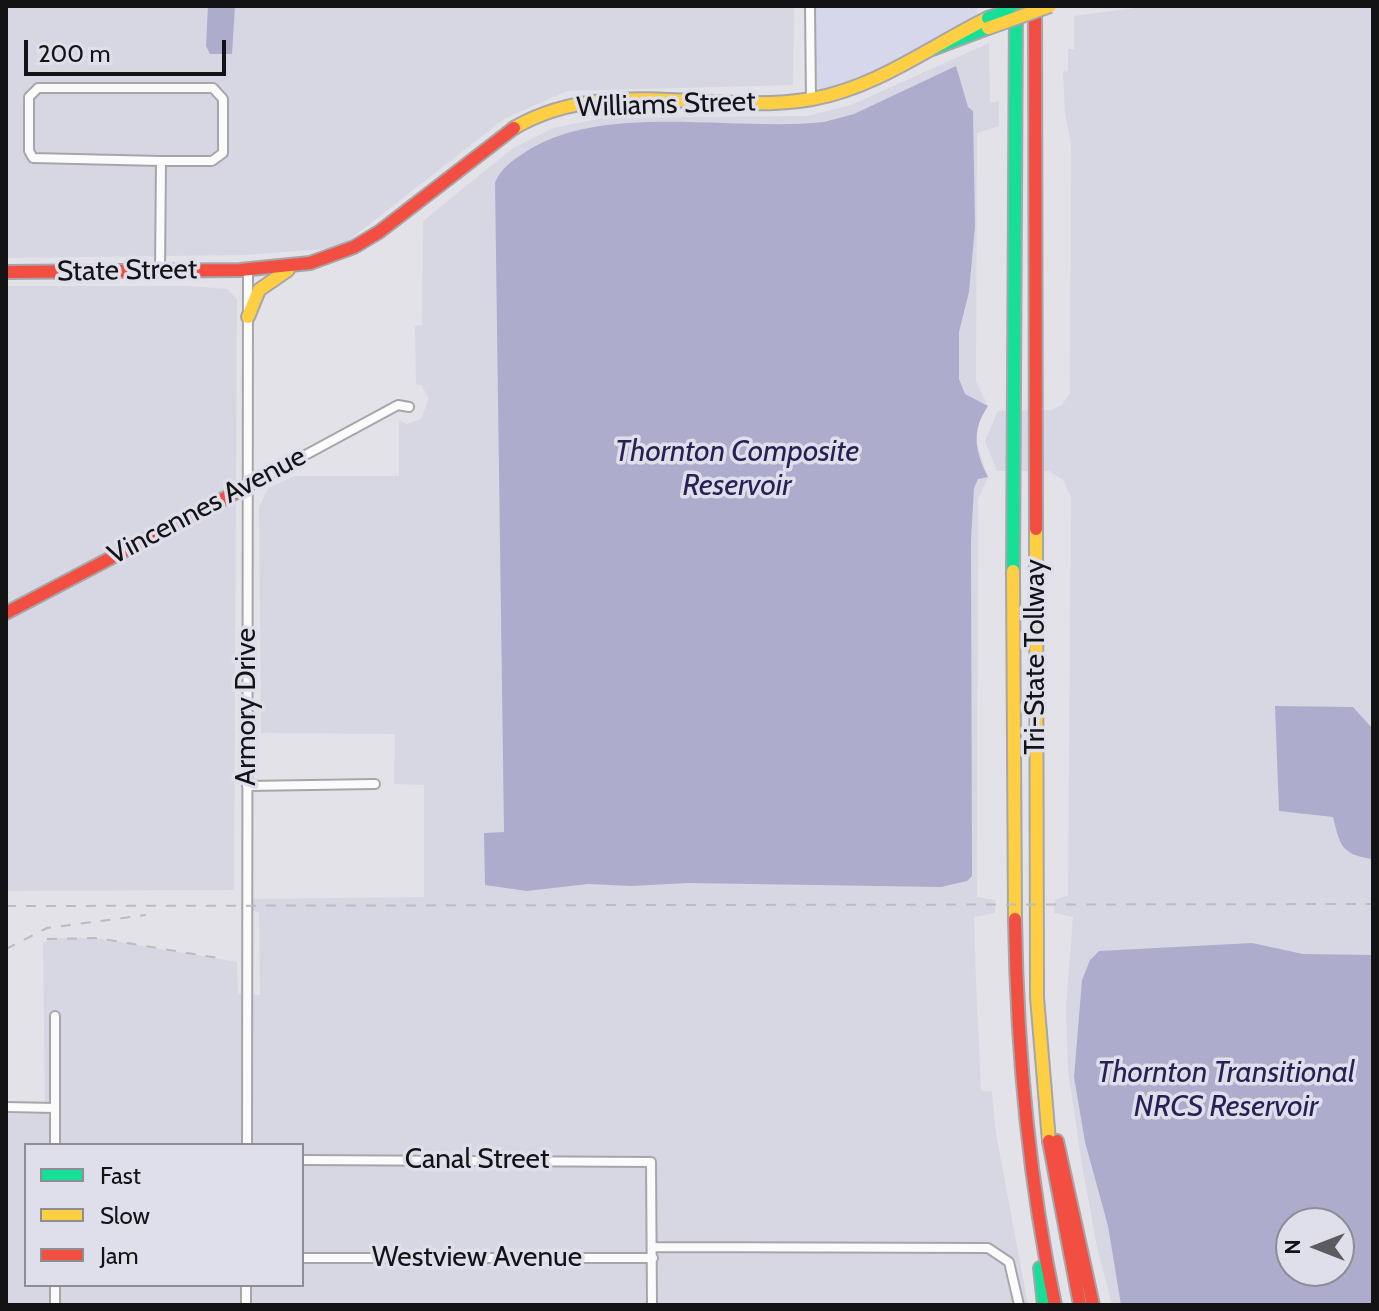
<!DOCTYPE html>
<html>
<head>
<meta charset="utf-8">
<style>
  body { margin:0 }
  #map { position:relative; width:1379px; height:1311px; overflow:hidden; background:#e2e2e8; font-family:Cabin,sans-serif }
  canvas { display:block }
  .frame { position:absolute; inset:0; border:8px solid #131316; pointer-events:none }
  .legend { position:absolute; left:24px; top:1143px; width:280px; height:144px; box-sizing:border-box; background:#dfdfeb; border:2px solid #8d8d96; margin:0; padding:10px 14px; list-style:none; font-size:24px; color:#131316 }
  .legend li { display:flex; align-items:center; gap:16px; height:40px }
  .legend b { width:40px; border:2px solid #8d8d96 }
  .north { position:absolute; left:1275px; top:1207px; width:80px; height:80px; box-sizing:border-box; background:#dfdfeb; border:2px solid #8d8d96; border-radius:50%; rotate:270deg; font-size:22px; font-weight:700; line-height:32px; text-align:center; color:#131316 }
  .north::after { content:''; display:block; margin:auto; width:28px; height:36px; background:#5b5b60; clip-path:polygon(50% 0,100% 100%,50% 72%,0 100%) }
  .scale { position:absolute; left:24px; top:40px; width:202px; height:36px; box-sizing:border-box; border:4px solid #131316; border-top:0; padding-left:10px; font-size:24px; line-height:28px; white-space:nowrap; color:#131316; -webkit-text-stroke:6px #dfdfeb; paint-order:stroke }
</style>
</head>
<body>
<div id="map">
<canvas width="1379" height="1311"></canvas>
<div class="frame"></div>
<ul class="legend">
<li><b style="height:10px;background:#16e098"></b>Fast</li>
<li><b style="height:10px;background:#ffcf43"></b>Slow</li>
<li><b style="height:10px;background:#f24e42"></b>Jam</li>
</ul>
<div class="north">N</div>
<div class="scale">200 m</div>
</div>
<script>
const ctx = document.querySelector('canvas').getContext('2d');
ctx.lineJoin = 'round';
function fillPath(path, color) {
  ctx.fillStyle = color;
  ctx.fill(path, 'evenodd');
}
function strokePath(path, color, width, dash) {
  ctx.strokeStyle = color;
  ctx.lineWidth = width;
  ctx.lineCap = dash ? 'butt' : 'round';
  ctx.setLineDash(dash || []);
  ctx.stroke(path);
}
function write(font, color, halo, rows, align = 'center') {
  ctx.font = font + ' Cabin,sans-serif';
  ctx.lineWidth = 7;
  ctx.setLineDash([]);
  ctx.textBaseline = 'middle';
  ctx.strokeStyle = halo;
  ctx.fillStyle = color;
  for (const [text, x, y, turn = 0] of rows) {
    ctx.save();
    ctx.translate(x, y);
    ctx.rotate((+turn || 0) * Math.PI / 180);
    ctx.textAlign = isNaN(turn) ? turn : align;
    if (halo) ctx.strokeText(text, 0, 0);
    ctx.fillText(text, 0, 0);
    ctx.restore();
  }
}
const built = new Path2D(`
  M6,6h788l-1,79 -226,6 -63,28 -165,129 -95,7 -238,3z
  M1150,6h223v1299h-261l-15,-58 -15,-82 -14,-94 -2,-63 7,-91 -19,-4 1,-13 13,-5 3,-398 -8,-17 -14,-9h-52l-12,-30 13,-30 53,-1 11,-5 8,-12 1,-250 -6,-30 -2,-41 5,-1v-22h6v-33zM1291,1223h48v48h-48z
  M989,43l1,60 9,-2v25l-22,7 -1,248 12,25 -11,21 -1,14 12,36 -10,22 -1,398 18,3v13l-21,4 2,63 5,111 11,1 4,42 32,171h-1022v-191l39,-1 -2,-170 9,-5h44l141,24 1,32 22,1 -1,-83 -7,-1 -1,-12 173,-2v-112l-30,-1 1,-50 -134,-1 -2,-226 9,-19 27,-12h104v-56l8,4 14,-5 8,-21 -8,-13 -5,-1 -1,-58 7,-1 1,-104 90,-73 40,-20 50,-10 205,-2 43,-11zM26,1145h276v140h-276z
  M6,286h182l39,3 10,10 -3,591 -228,1z`);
const green = new Path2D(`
  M815,6h162v11l-152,80 -10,-14z`);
const water = new Path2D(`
  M208,6h27l-3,48h-22l-4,-8z
  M956,66l12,41 5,4 2,115 -6,66 -10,40v47l6,15 23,12c-17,24 -13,46 0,71l-10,2 -4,9 -3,52 1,336 -5,5 -26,6 -253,-4 -57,3 -43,-2 -61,7 -42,-6 -1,-52 20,-1 -9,-649c5,-14 17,-22 29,-30 76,-52 209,-21 300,-31l30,-8z
  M1275,706l78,1 20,22v130c-32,-4 -33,-14 -40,-42l-54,-6z
  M1252,943l51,11 70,1v350h-252l-13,-79 -23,-84 -11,-65 8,-97 8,-20 9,-9zM1291,1223h48v48h-48z`);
const street = new Path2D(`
  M810,6l1,93
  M160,270l1,-109h51l11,-8v-54l-10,-11h-175l-9,9v54l4,7 128,3
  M248,486l150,-81 11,2
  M247,786l128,-2
  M55,1016v129
  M6,1107l49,1
  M247,1145l1,-875
  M302,1160l349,2 1,143
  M653,1247l335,1 21,14 10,43
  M302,1258h351
  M55,1305v-20
  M246,1305v-20`);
const fast = new Path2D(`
  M932,49l56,-21
  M1013,571l3,-565
  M1040,1268l4,37`);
const slow = new Path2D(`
  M514,128c91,-54 199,-12 298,-29 64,-11 119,-53 176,-81
  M248,317l11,-27 29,-20
  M1036,529l1,468 12,144
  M1013,571l2,348`);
const jam = new Path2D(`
  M1035,6l1,523
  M6,272l234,-2 70,-7 44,-16 25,-15 135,-104
  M6,613l242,-127
  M1015,919c2,131 13,258 40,386
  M1049,1141l31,164
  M1057,1141l36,164`);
const rail = new Path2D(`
  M6,906l1367,-2
  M47,939l50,-1 127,21
  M6,949l41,-21 99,-13`);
const fastBridge = new Path2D(`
  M988,18l20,-7`);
const slowBridge = new Path2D(`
  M988,28l62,-22`);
const streetNames = [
  ["Williams Street",666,105,-2],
  ["State Street",127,271,-1],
  ["Vincennes Avenue",207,506,-28],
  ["Tri-State Tollway",1036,657,-90],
  ["Armory Drive",247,707,-90],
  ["Canal Street",477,1160],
  ["Westview Avenue",477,1258]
];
const waterNames = [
  ["Thornton Composite",737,452],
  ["Reservoir",737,486],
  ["Thornton Transitional",1226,1073],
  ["NRCS Reservoir",1226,1107]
];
fillPath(built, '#d7d7e4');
fillPath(green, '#d7d7ec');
fillPath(water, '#adaccd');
strokePath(street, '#a6a6aa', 12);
strokePath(fast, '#a6a6aa', 16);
strokePath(slow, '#a6a6aa', 16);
strokePath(jam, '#a6a6aa', 16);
strokePath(street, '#fbfbfc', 8);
strokePath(fast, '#16e098', 12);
strokePath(slow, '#ffcf43', 12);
strokePath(jam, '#f24e42', 12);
strokePath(rail, '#bcbcbd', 2, [10, 10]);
strokePath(fastBridge, '#a6a6aa', 16, []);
strokePath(slowBridge, '#a6a6aa', 16, []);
strokePath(fastBridge, '#16e098', 12);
strokePath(slowBridge, '#ffcf43', 12);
write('28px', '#131316', '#dfdfeb', streetNames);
write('italic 30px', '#271f55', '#dfdfeb', waterNames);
</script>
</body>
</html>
